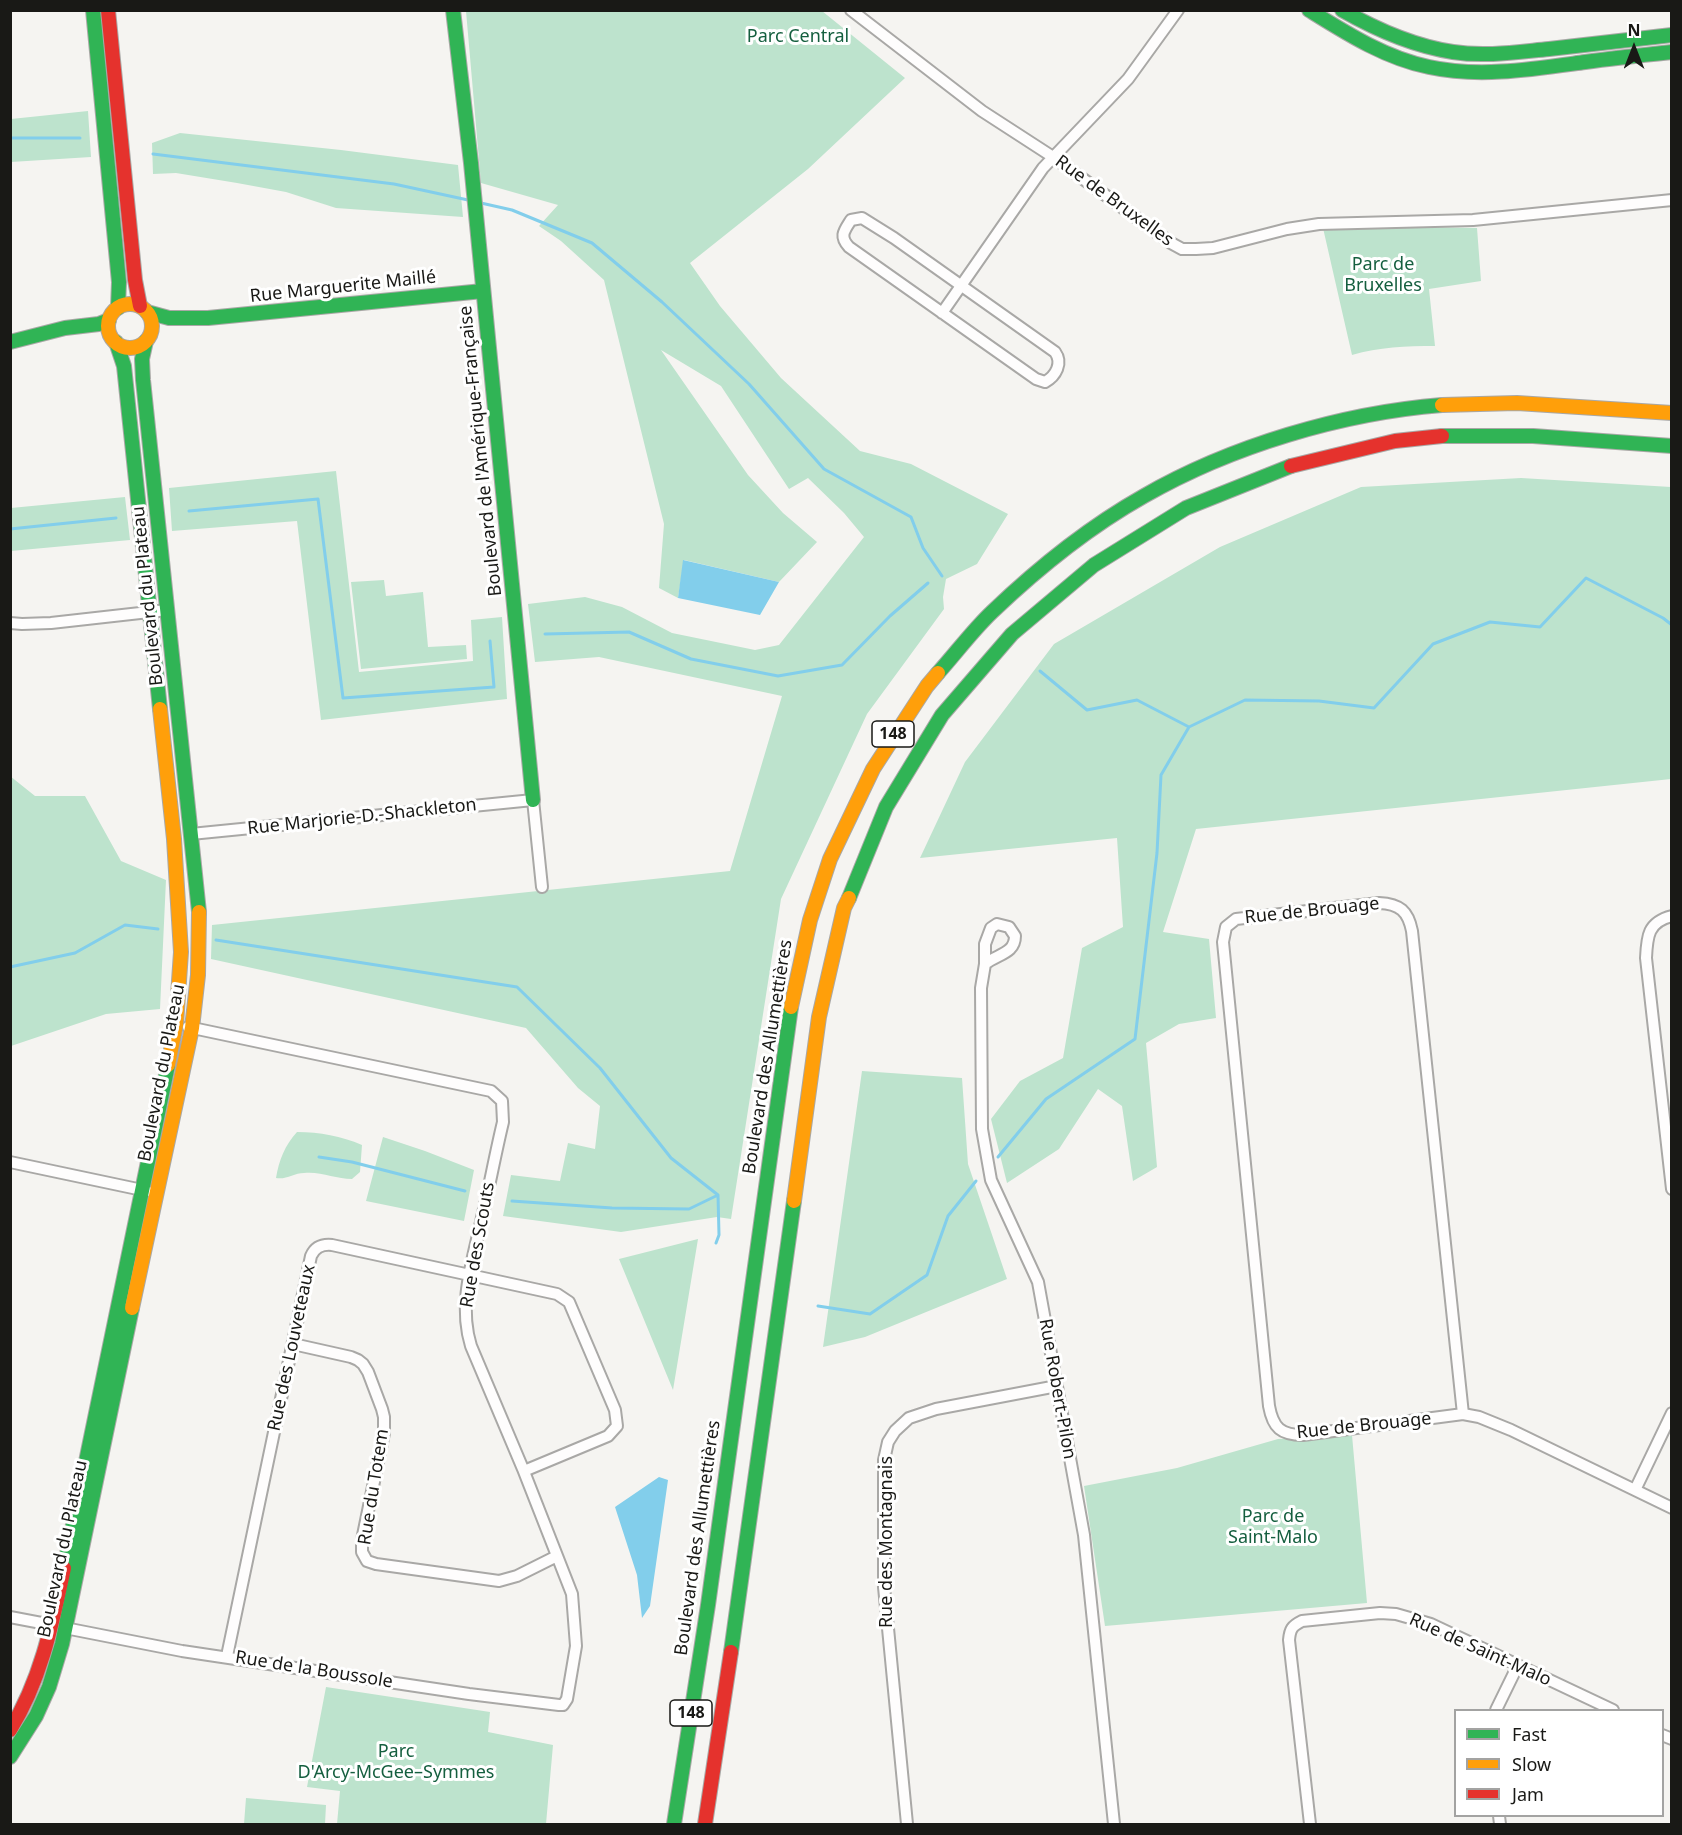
<!DOCTYPE html>
<html>
<head>
<meta charset="utf-8">
<style>
  body { margin:0 }
  #map { position:relative; width:1682px; height:1835px; overflow:hidden; background:#f5f4f1; font-family:"Noto Sans",sans-serif }
  canvas { display:block }
  .frame { position:absolute; inset:0; border:12px solid #191916; pointer-events:none }
  .legend { position:absolute; left:1454px; top:1709px; width:210px; height:108px; box-sizing:border-box; background:#fff; border:2px solid #a3a3a2; margin:0; padding:8px 10px; list-style:none; font-size:18px; color:#191916 }
  .legend li { display:flex; align-items:center; gap:12px; height:30px }
  .legend b { width:30px; border:2px solid #a3a3a2 }
  .north { position:absolute; left:1604px; top:18px; width:60px; height:60px; -webkit-text-stroke:4px #fff; paint-order:stroke; rotate:0deg; font-size:16px; font-weight:700; line-height:24px; text-align:center; color:#191916 }
  .north::after { content:''; display:block; margin:auto; width:21px; height:27px; background:#191916; clip-path:polygon(50% 0,100% 100%,50% 72%,0 100%) }
</style>
</head>
<body>
<div id="map">
<canvas width="1682" height="1835"></canvas>
<div class="frame"></div>
<ul class="legend">
<li><b style="height:8px;background:#30b455"></b>Fast</li>
<li><b style="height:8px;background:#ff9f0a"></b>Slow</li>
<li><b style="height:8px;background:#e5322d"></b>Jam</li>
</ul>
<div class="north">N</div>
</div>
<script>
const ctx = document.querySelector('canvas').getContext('2d');
ctx.lineJoin = 'round';
function fillPath(path, color) {
  ctx.fillStyle = color;
  ctx.fill(path, 'evenodd');
}
function strokePath(path, color, width, dash) {
  ctx.strokeStyle = color;
  ctx.lineWidth = width;
  ctx.lineCap = dash ? 'butt' : 'round';
  ctx.setLineDash(dash || []);
  ctx.stroke(path);
}
function write(font, color, halo, rows, align = 'center') {
  ctx.font = font + ' "Noto Sans",sans-serif';
  ctx.lineWidth = 6;
  ctx.setLineDash([]);
  ctx.textBaseline = 'middle';
  ctx.strokeStyle = halo;
  ctx.fillStyle = color;
  for (const [text, x, y, turn = 0] of rows) {
    ctx.save();
    ctx.translate(x, y);
    ctx.rotate((+turn || 0) * Math.PI / 180);
    ctx.textAlign = isNaN(turn) ? turn : align;
    if (halo) ctx.strokeText(text, 0, 0);
    ctx.fillText(text, 0, 0);
    ctx.restore();
  }
}
const green = new Path2D(`
  M466,11h356l83,67 -97,91 -118,94 30,43 61,72 79,73 51,13 97,50 -31,50 -31,15 -3,18 1,12 -77,105 -86,185 -50,320 -14,-2 -96,15 -118,-16 8,-41 49,6 8,-38 27,6 5,-43 -22,-18 -52,-60 -315,-69 1,-34 518,-54 52,-175 -183,-39 -64,5 -7,-58 57,-7 37,10 50,26 83,17 24,-5 85,-108 -20,-24 -36,-35 -19,11 -68,-103 -60,-36 87,125 35,38 34,29 -38,40 -95,-22 -6,38 -19,-10 5,-64 -60,-244 -43,-39 -22,-15 19,-21 -77,-22z
  M88,111l3,46 -80,5v-43z
  M180,133l161,17 117,15 5,52 -127,-9 -50,-16 -49,-9 -61,-10 -23,1 -1,-31z
  M1369,226l108,2 4,53 -52,8 6,57c-29,0 -56,1 -83,9l-29,-127z
  M336,471l23,201 114,-11 -2,-41 31,-3 5,82 -186,21 -24,-199 -125,10 -3,-43z
  M1521,478l150,9v292l-475,50 -33,103 46,7 7,79 -37,6 -33,19 11,124 -24,14 -11,-75 -24,-17 -39,60 -52,34 -16,-64 29,-38 43,-23 19,-110 41,-21 -6,-89 -197,20 45,-96 89,-118 166,-97 141,-60z
  M125,497l5,43 -119,11v-43z
  M384,580l2,16 37,-4 5,55 38,-2 1,14 -106,10 -10,-87z
  M10,776l25,20h50l36,65 45,19 -6,129 -54,5 -95,32z
  M862,1071l100,7 6,86 39,115 -142,58 -42,10z
  M297,1132c23,0 44,4 65,13l-2,27 -8,7c-16,0 -32,-8 -48,-6 -10,0 -18,7 -28,5 3,-18 9,-33 21,-46z
  M383,1137l42,14 49,19 -10,51 -98,-20z
  M698,1239l-25,151 -54,-131z
  M1352,1435l15,168 -262,23 -21,-140 93,-18 101,-29z
  M326,1687l164,25 -2,20 65,13 -7,79h-209l3,-33 -33,-4z
  M246,1798l80,7 -1,19h-81z`);
const water = new Path2D(`
  M683,560l96,22 -19,33 -82,-17z
  M659,1477l9,3 -18,126 -8,12 -5,-43 -22,-68z`);
const stream = new Path2D(`
  M10,138h70
  M153,154l241,30 74,16
  M481,203l31,7 80,33 70,59 87,82 75,85 87,48 12,31 19,28
  M189,511l129,-12 25,199 151,-11 -4,-46
  M10,529l106,-11
  M545,634l84,-2 62,27 87,17 64,-11 48,-49 38,-33
  M1040,671l47,39 50,-10 52,27 56,-27 74,1 55,7 59,-64 57,-22 50,5 46,-49 77,40 9,7
  M216,940l301,47 83,81 71,90 47,37 1,40 -3,8
  M10,967l65,-14 50,-28 33,4
  M319,1157l33,5 113,29
  M998,1157l48,-58 89,-60 22,-186 4,-78 28,-48
  M512,1201l100,7 77,1 29,-14
  M818,1306l52,8 57,-39 21,-59 28,-35`);
const street = new Path2D(`
  M851,10l131,101 71,46 118,86 11,6h14l17,-1 74,-19 32,-5 154,-4 199,-20
  M862,218l32,20 161,114c8,11 1,24 -10,30l-9,-3 -187,-132c-10,-11 -5,-16 2,-27z
  M942,313l101,-145 85,-89 50,-69
  M10,623l12,1 29,-1 116,-13
  M191,834l342,-34 9,87
  M1672,916c-24,6 -25,20 -26,42l26,231
  M985,964c12,-10 30,-10 30,-28l-6,-9 -12,-3 -6,4 -6,16v20l-4,24 1,141 9,51 47,102 46,253 30,289
  M10,1162l137,29
  M293,1344l58,13 7,3 5,4 5,8 14,37 2,8v16l-22,107v12l5,9 9,3 123,17 18,-5 40,-20
  M1463,1414l-51,-483c-4,-20 -12,-27 -33,-28l-143,16 -10,8 -3,15 46,464c4,22 12,29 34,29l160,-21 16,3 32,13 161,78
  M1635,1490l37,-77
  M10,1617l42,8
  M65,1628l117,23 287,43 90,11h4l4,-6 9,-53 -4,-52 -49,-125 -52,-123c-13,-42 1,-83 10,-124 8,-33 14,-67 22,-100l-1,-21 -11,-10 -303,-64
  M227,1656l84,-400c4,-9 11,-12 21,-11l225,49 12,8 46,108 2,16 -9,10 -84,35
  M1496,1710l22,-45
  M1662,1735l10,4
  M1499,1816l1,8
  M907,1824l-23,-237v-127l4,-18 7,-11 14,-13 27,-9 121,-23
  M1310,1824l-21,-184c1,-11 3,-14 13,-19l78,-8 16,1 35,10 182,86`);
const fast = new Path2D(`
  M93,10l26,272 -1,26
  M453,10l18,153 62,637
  M1309,10c37,23 76,48 120,57 51,11 105,2 156,-5 29,-4 58,-7 87,-10
  M1342,10c35,20 71,36 111,42 32,5 64,0 96,-3 41,-5 82,-9 123,-14
  M147,312l22,6h39l275,-27
  M146,341l-4,18 1,21 56,532
  M10,342l55,-14 34,-4 10,-4
  M116,342l8,24 36,343
  M1442,436h91l139,10
  M938,673c18,-20 35,-43 54,-61 46,-44 97,-85 152,-116 87,-50 198,-83 298,-91
  M849,898l37,-91 56,-92 70,-81 82,-69 92,-57 105,-42
  M64,1568l104,-503
  M731,1652l63,-451
  M10,1757l26,-41 13,-29 13,-43 70,-336
  M674,1824l34,-219 83,-598`);
const slow = new Path2D(`
  M108 326a22 22 0 1 1 44 0a22 22 0 1 1-44 0Z
  M1442,405l75,-2 155,10
  M160,709l14,130 7,113 -5,73 -8,40
  M791,1007l19,-87 20,-61 43,-90 54,-83 11,-13
  M794,1201l25,-184 25,-109 5,-10
  M132,1308l60,-280 6,-53 1,-63`);
const jam = new Path2D(`
  M108,10l27,270 5,26
  M1291,466l104,-25 47,-5
  M10,1730c31,-50 42,-105 54,-162
  M705,1824l26,-172`);
const shields = [
  [893,734,42],
  [691,1713,42]
];
const shieldNames = [
  ["148",893,734],
  ["148",691,1713]
];
const parkNames = [
  ["Parc Central",798,37],
  ["Parc de",1383,265],
  ["Bruxelles",1383,286],
  ["Parc de",1273,1517],
  ["Saint-Malo",1273,1538],
  ["Parc",396,1752],
  ["D'Arcy-McGee–Symmes",396,1773]
];
const streetNames = [
  ["Rue de Bruxelles",1114,201,36],
  ["Rue Marguerite Maillé",343,287,-6],
  ["Boulevard de l'Amérique-Française",481,451,-96],
  ["Boulevard du Plateau",148,596,-96],
  ["Rue Marjorie-D.-Shackleton",362,817,-6],
  ["Rue de Brouage",1312,911,-6],
  ["Boulevard des Allumettières",768,1057,-81],
  ["Boulevard du Plateau",162,1073,-79],
  ["Rue des Scouts",478,1245,-80],
  ["Rue des Louveteaux",292,1348,-78],
  ["Rue Robert-Pilon",1057,1389,80],
  ["Rue de Brouage",1364,1426,-6],
  ["Rue du Totem",374,1487,-81],
  ["Boulevard des Allumettières",698,1538,-82],
  ["Rue des Montagnais",887,1542,-90],
  ["Boulevard du Plateau",63,1549,-78],
  ["Rue de Saint-Malo",1480,1650,24],
  ["Rue de la Boussole",314,1670,9]
];
fillPath(green, '#bde3cd');
fillPath(water, '#82ceeb');
strokePath(stream, '#82ceeb', 3);
strokePath(street, '#a9a8a6', 14);
strokePath(fast, '#a9a8a6', 16);
strokePath(slow, '#a9a8a6', 16);
strokePath(jam, '#a9a8a6', 16);
strokePath(street, '#fefdfd', 10);
strokePath(fast, '#30b455', 14);
strokePath(slow, '#ff9f0a', 14);
strokePath(jam, '#e5322d', 14);
for (const [x, y, w] of shields) {
  const box = new Path2D();
  box.roundRect(x - w / 2, y - 13, w, 26, 4.5);
  ctx.fillStyle = '#fff';
  ctx.fill(box);
  strokePath(box, '#191916', 1.5);
}
write('bold 16px', '#191916', null, shieldNames);
write('18px', '#155f3f', '#fff', parkNames);
write('18px', '#191916', '#fff', streetNames);
</script>
</body>
</html>
